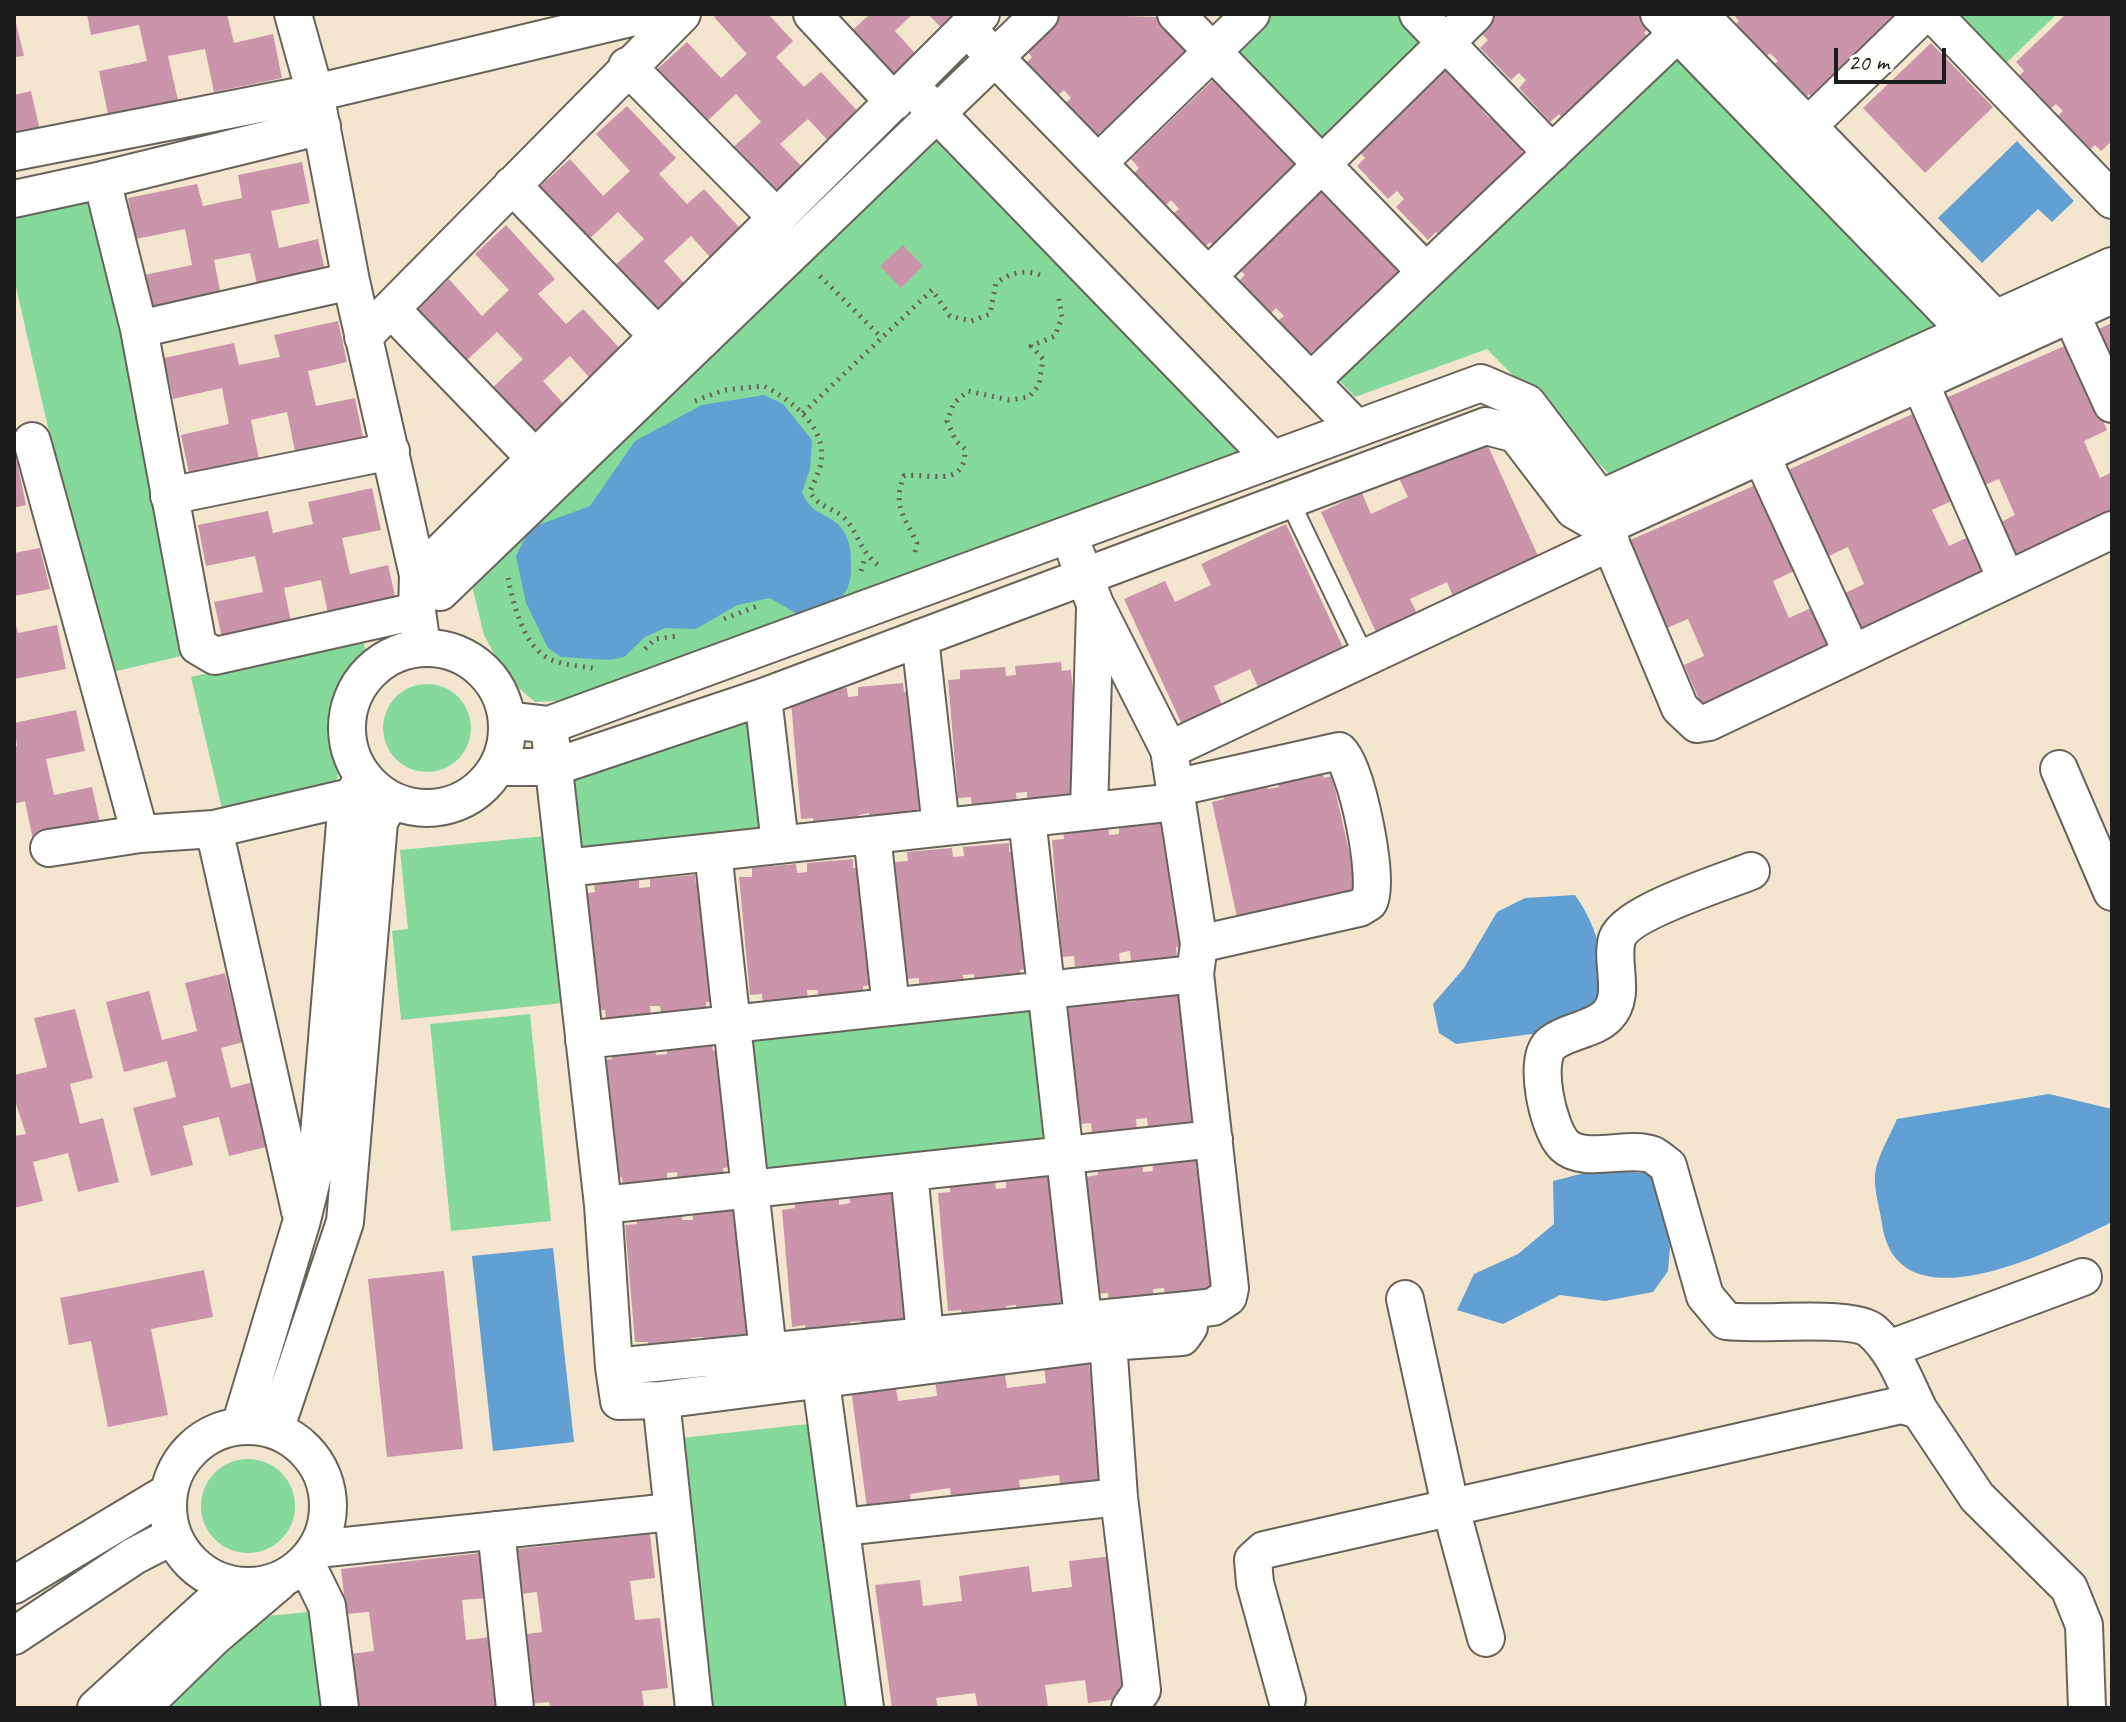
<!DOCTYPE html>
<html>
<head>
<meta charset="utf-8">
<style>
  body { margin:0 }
  #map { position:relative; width:2126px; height:1722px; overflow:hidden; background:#f4e6ce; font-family:Caveat,sans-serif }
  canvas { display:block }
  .frame { position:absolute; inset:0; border:16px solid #1c1c1c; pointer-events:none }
  .scale { position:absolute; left:1834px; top:48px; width:112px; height:36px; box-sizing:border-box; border:4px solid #1c1c1c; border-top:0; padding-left:10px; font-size:24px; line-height:28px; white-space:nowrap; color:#1c1c1c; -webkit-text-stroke:6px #fdfcf7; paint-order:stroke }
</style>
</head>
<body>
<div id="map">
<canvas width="2126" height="1722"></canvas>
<div class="frame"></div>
<div class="scale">20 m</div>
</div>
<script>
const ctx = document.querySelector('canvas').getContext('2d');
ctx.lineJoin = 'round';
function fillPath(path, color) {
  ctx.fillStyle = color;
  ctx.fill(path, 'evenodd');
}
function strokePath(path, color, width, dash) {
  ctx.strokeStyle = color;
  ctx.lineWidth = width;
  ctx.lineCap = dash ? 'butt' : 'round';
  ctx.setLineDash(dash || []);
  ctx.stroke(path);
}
const green = new Path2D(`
  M1265,14h140l29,30 -112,109 -97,-101z
  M1945,14h112l-58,56z
  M1678,50l270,279 -337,147 -124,-127 -132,48 -16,-17z
  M935,133l312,324 -671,243 -41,2 -28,-24 -23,-43 -11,-45 10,-23z
  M98,195l105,456 -99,23 -90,-396v-64z
  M362,638l7,24 -20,29 -8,29 2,37 -9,31 -111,25 -32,-136z
  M383 728a44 44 0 1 1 88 0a44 44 0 1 1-88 0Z
  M754,709l15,131 -198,21 -8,-82z
  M545,836l18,167 -162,17 -9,-89 16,-2 -8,-79z
  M1038,997l18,152 -297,33 -17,-153z
  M530,1014l21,207 -100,10 -21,-207z
  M826,1422l32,286h-157l-29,-269z
  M201 1506a47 47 0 1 1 94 0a47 47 0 1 1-94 0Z
  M319,1611l11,97h-166l102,-92z`);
const water = new Path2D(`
  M2017,141l57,60 -22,21 -14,-13 -56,54 -44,-45z
  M764,395l19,9 29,36 -2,29 -8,23c10,25 27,20 40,37 8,11 9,24 9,36 1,39 -21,38 -52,50l-29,-17 -33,7 -41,24 -31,-1 -20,9 -21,20 -15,3 -48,-3 -13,-9 -22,-45 -10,-47 14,-28 60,-22 45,-65 67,-36z
  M1575,895c24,34 28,63 31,104l-36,30 -114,15 -17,-11 -6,-29 31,-36 33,-56 28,-14z
  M2049,1094l63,15 -2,114c-56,27 -213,108 -228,1 -2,-15 -8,-33 -7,-48 1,-18 15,-40 22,-57z
  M1596,1170l50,3 13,10 11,64 -2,24 -15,21 -48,9 -45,-6 -57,29 -46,-14 17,-36 44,-20 36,-30 -1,-43z
  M553,1248l21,194 -81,9 -21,-195z`);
const building = new Path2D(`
  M87,14h140l7,29 39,-9 9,44 -68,14 -9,-43 -37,7 10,44 -70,14 -9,-43 48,-10 -8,-36 -48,10z
  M717,14h51l25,27 -17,16 28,30 17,-15 45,48 -31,28 -27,-29 -28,25 28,29 -33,30 -47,-51 33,-30 -25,-28 -33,31 -49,-53 33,-30 34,36 26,-24 -33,-37z
  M870,14h43l-18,17 27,30 -33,30 -47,-51z
  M928,14h45l-24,22z
  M1059,14l97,3 3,-3 35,43 -85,81 -7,-7 -8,8 -31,-33 8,-8 -7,-8 -9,8 -31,-33 8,-8 -8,-9z
  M1497,14h141l12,12 -6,7 6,6 -85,82 -6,-7 -9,8 -31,-34 7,-8 -7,-7 -8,7 -31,-32 8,-8 -9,-9z
  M1733,14h162l5,6 -85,81 -6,-7 -8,8 -32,-33 9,-8 -8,-8 -8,8 -31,-33 8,-7z
  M2066,14h46v127l-11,10 -6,-6 -9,8 -31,-34 8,-8 -7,-7 -9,8 -31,-33 8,-8 -8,-9z
  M14,15l10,41 -10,1z
  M1931,43l62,64 -68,66 -62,-65z
  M1442,68l9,9 6,-6 31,33 -6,6 7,8 7,-6 31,33 -6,6 6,7 -85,80 -6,-6 -8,8 -32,-33 8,-8 -7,-8 -9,8 -31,-33 8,-8 -8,-9z
  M1216,77l85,91 -85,81 -6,-7 -8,8 -32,-34 9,-7 -8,-9 -8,8 -31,-32 7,-8 -8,-9z
  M31,91l10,44 -27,6v-46z
  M627,106l49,52 -17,16 28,30 17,-15 45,49 -31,28 -27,-30 -27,25 27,30 -33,30 -47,-52 33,-30 -26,-27 -32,30 -49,-53 33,-30 33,37 27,-25 -34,-37z
  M302,162l8,41 -39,8 8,37 39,-9 10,44 -68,14 -10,-44 -36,7 9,45 -70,14 -9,-44 48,-10 -7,-36 -49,10 -8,-41 69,-14 6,22 39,-8 -4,-23z
  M1321,185l85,90 -84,81 -7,-7 -8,8 -32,-34 9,-7 -8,-8 -8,8 -31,-33 8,-8 -9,-9z
  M506,225l49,54 -17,15 28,30 17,-15 45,48 -31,29 -27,-30 -27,25 27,30 -33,30 -47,-51 33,-31 -26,-27 -32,30 -49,-53 33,-30 33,37 27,-26 -34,-36z
  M903,245l20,21 -22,22 -21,-22z
  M338,321l9,41 -39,9 8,35 39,-8 9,44 -68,14 -9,-44 -36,8 9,44 -70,14 -9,-43 48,-11 -7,-36 -49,11 -9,-41 70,-15 5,22 41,-8 -6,-22z
  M2112,323v48l-18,-40z
  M2069,344l38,86 -23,11 16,37 12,-6v50l-99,44 -18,-41 20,-10 -16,-36 -21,9 -39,-87z
  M1917,412l39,87 -24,11 17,36 24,-11 18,42 -130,57 -18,-40 21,-10 -16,-37 -21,10 -39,-87z
  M1484,437l59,130 -86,39 -10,-24 -37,17 11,23 -41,19 -59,-129 41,-19 9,21 37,-17 -10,-21z
  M17,461l9,44 -12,3v-46z
  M1758,484l38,86 -23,11 16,37 24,-11 18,41 -129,58 -18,-41 20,-9 -16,-37 -21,9 -39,-87z
  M372,488l9,42 -39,8 8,36 38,-9 10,44 -68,14 -9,-43 -37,8 9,43 -69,15 -10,-44 49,-10 -8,-36 -49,10 -8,-41 70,-14 5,22 40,-9 -5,-22z
  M1286,524l60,130 -85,40 -11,-25 -36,17 10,24 -40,19 -60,-130 41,-18 10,21 36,-17 -10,-21z
  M40,548l10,41 -36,7v-43z
  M15,621l3,12 39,-8 9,44 -52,10z
  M1061,662l1,9 9,-1 10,118 -8,12 -46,4v-12l-11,1 1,11 -45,4 -1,-11 -13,1 -10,-118 12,-1v-9l45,-3 1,9 10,-1 -1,-9z
  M903,683l1,9h9l11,117 -9,1v11l-45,4 -1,-12 -10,2v11l-45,4 -1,-12 -12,1 -10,-117 11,-10 45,-4 1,9 10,-1v-9z
  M76,710l9,41 -39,8 8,36 38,-8 10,44 -68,14 -9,-44 -11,3v-57l3,-1 -3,-23z
  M1322,769l2,9 8,-2 26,115 -121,26 -25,-115 12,-3 -2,-9 44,-10 2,9 11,-2 -2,-9z
  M1164,821l21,126h-9l1,12 -46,4 -1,-12 -11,2 1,10 -45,4 -1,-11 -12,1 -10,-117 12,-1 -1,-9 45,-4 1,9 10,-1v-9z
  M1009,843v9h9l11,117 -9,1 1,11 -46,4 -1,-11 -11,1 1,11 -45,3v-11l-13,1 -11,-117 13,-1 -1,-9 45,-4 1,9 11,-1 -1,-9z
  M853,859v9h10l9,117 -9,1 1,11 -46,4v-11h-11l1,12 -45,4 -1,-12 -12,1 -11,-118h13v-9l44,-4 1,9 10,-1v-9z
  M695,875l1,9 9,-1 10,118 -9,1 1,11 -45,3 -2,-10h-10l1,11 -45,4 -1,-11 -13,1 -10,-117 13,-2 -1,-9 45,-3v8l11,-1v-8z
  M225,973l18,69 -22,6 10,40 22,-6 17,64 -41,10 -10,-39 -36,9 10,39 -42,11 -18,-68 43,-11 -9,-36 -43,11 -18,-70 43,-11 13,49 35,-9 -12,-48z
  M1181,988l20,126h-9l1,12 -45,3 -1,-11 -11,1 1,11 -45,4 -1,-11 -12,1 -11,-118h13l-1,-9 45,-4 1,9 11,-1 -1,-9z
  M75,1009l18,69 -23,6 10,40 23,-6 16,64 -41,10 -10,-39 -35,9 10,39 -29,7v-72l12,-2 -12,-36v-23l33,-8 -13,-49z
  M712,1042l1,9 9,-1 10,117 -9,1 1,11 -46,4 -1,-11 -10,1v11l-44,4 -1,-11 -13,1 -10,-117 13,-2 -1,-9 44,-3 1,8 11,-1 -1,-8z
  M1198,1158l20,125 -8,2v11l-45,4 -1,-12 -11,1 1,11 -45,4 -1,-11 -13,1 -10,-117 13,-2 -1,-9 45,-4 1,10 10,-1 -1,-9z
  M1051,1175l20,126 -9,1 1,11 -46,4 -1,-12 -10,1 1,12 -45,3 -1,-11 -13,1 -10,-118 12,-1v-9l45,-3 1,9 10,-1v-10z
  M895,1191l12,137 -46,4v-11l-11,1v11l-44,4 -1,-12 -13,2 -10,-117 13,-2 -1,-9 45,-4v10l11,-2 -1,-8z
  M738,1206l12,139 -46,3 -1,-11 -11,1 2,11 -46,4v-11h-13l-10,-117 12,-1 -1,-9 46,-4v9h11l-1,-10z
  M204,1270l9,47 -62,12 17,86 -60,12 -17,-86 -22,4 -9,-47z
  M444,1271l19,178 -76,8 -19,-178z
  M1087,1351l19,141 -44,6 -3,-23 -40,5 3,23 -69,9 -3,-24 -40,6 3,23 -44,6 -19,-142 44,-6 4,26 39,-5 -3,-25 69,-9 4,26 39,-5 -3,-26z
  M650,1534l5,44 -25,3 5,39 25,-2 8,70 -26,3 2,17h-94l-1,-6 -22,2 -8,-69 23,-3 -5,-40 -23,3 -5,-45z
  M481,1553l6,45 -25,2 4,40 25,-3 9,70 -143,1 -7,-54 24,-3 -5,-39 -23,2 -5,-45z
  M1113,1556l19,141 -44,6 -3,-23 -40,5 3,22 -70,1 -3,-15 -39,5 2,10h-46l-17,-123 45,-5 3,26 39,-5 -3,-25 70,-10 3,26 40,-5 -3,-26z`);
const path = new Path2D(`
  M820,276l62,62
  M695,401l29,-11 40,-4c27,14 63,41 57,76 -1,10 -8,21 -11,30 8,14 19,15 31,23 17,13 17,37 39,51
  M803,413l129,-123 18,26 21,5 19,-7 6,-31c14,-10 28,-14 44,-8
  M915,552l2,-9c-12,-25 -25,-38 -13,-67 23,-4 62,14 61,-27l-9,-8 -9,-20 7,-18 14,-12 41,9 20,-3 10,-12 4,-26 -12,-13 24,-10 7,-19 -4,-23
  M861,571l4,-14
  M508,578c5,25 16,70 42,81 13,6 29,7 43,9
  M724,619l36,-14
  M645,649l10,-10 23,-3`);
const service = new Path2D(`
  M1289,500l76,158`);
const minor = new Path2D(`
  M293,14l22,79 36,188 67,294 -1,36 5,36
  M812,14l82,88
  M981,14l-563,561 22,17 600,-578
  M1176,14l250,258
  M1418,14l134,139
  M1659,14l324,334
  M1699,14l311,320
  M1933,14l179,186
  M979,41l377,387
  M627,66l150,152
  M920,96l352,363
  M322,126l-220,54 37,149 59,317 17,10 202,-45
  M1808,126l115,-112
  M14,152l301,-59 332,-79
  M1099,162l152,-148
  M512,185l144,149
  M14,199l88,-19
  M1208,276l267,-262
  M392,310l143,148
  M2071,314l41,90
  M139,329l212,-48
  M363,337l319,-323
  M1311,381l387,-367
  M1920,383l86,196
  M32,441l108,393
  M1761,455l91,198
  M169,496l222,-45
  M1600,499l512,-233
  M1604,527l508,-232
  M1076,554l19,50 74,146 442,-208
  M920,638l21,189
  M347 728a80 80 0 1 1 160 0a80 80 0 1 1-160 0Z
  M763,697l17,147
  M507,720l42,5 932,-342 46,20 73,96 4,28 76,181 17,16 12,-2 403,-192
  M549,725l54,480 11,162 574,-57 25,-3 15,-10 2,-9 -35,-314 4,-30 -30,-194
  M498,767h56l209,-70 723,-271 30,8 58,76 30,17
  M2059,769l53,123
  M1174,788l165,-37c18,16 41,130 30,151l-10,6 -160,36
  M1089,811l6,-202
  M1027,818l56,500
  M214,829l86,382
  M872,835l19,172
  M49,848l91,-14 74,-5 137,-32
  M713,852l55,500
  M565,868l611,-66
  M1751,871c-27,11 -125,41 -134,68 -7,24 10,57 -10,77 -14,14 -40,15 -55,27 -20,15 -4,86 12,102 20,20 64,0 89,10 5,3 11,8 15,11l37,130 21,25c32,5 127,-7 146,10 23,20 34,53 47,79
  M584,1040l611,-66
  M909,1172l16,163
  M603,1205l611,-66
  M1405,1299l45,206 36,133
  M1108,1342l11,155 23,193 -12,18
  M1889,1349l194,-72
  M614,1367l5,34 42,-1 447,-58 74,-5 7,-10 -1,-17
  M821,1382l44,326
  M661,1400l33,308
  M168 1506a80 80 0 1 1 160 0a80 80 0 1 1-160 0Z
  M240,1426l62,-206 15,-61 29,-347 17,-36
  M275,1430l70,-208 34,-400 12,-22
  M842,1527l277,-30
  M496,1530l19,178
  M317,1549l354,-37
  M306,1563l21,43 13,102
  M14,1585l155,-93
  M14,1636l120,-80 39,-20
  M1287,1699l-32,-116 -2,-23 11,-10 637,-145 18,5 58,87 92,91 15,37 3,83
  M96,1708l134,-122
  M141,1708l73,-71 65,-55`);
fillPath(green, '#85d99b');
fillPath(water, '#629fd3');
fillPath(building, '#ca95aa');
strokePath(service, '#68635a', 22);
strokePath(minor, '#68635a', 40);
strokePath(path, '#68635a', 5, [2, 6]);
strokePath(service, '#fff', 18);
strokePath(minor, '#fff', 36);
</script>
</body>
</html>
